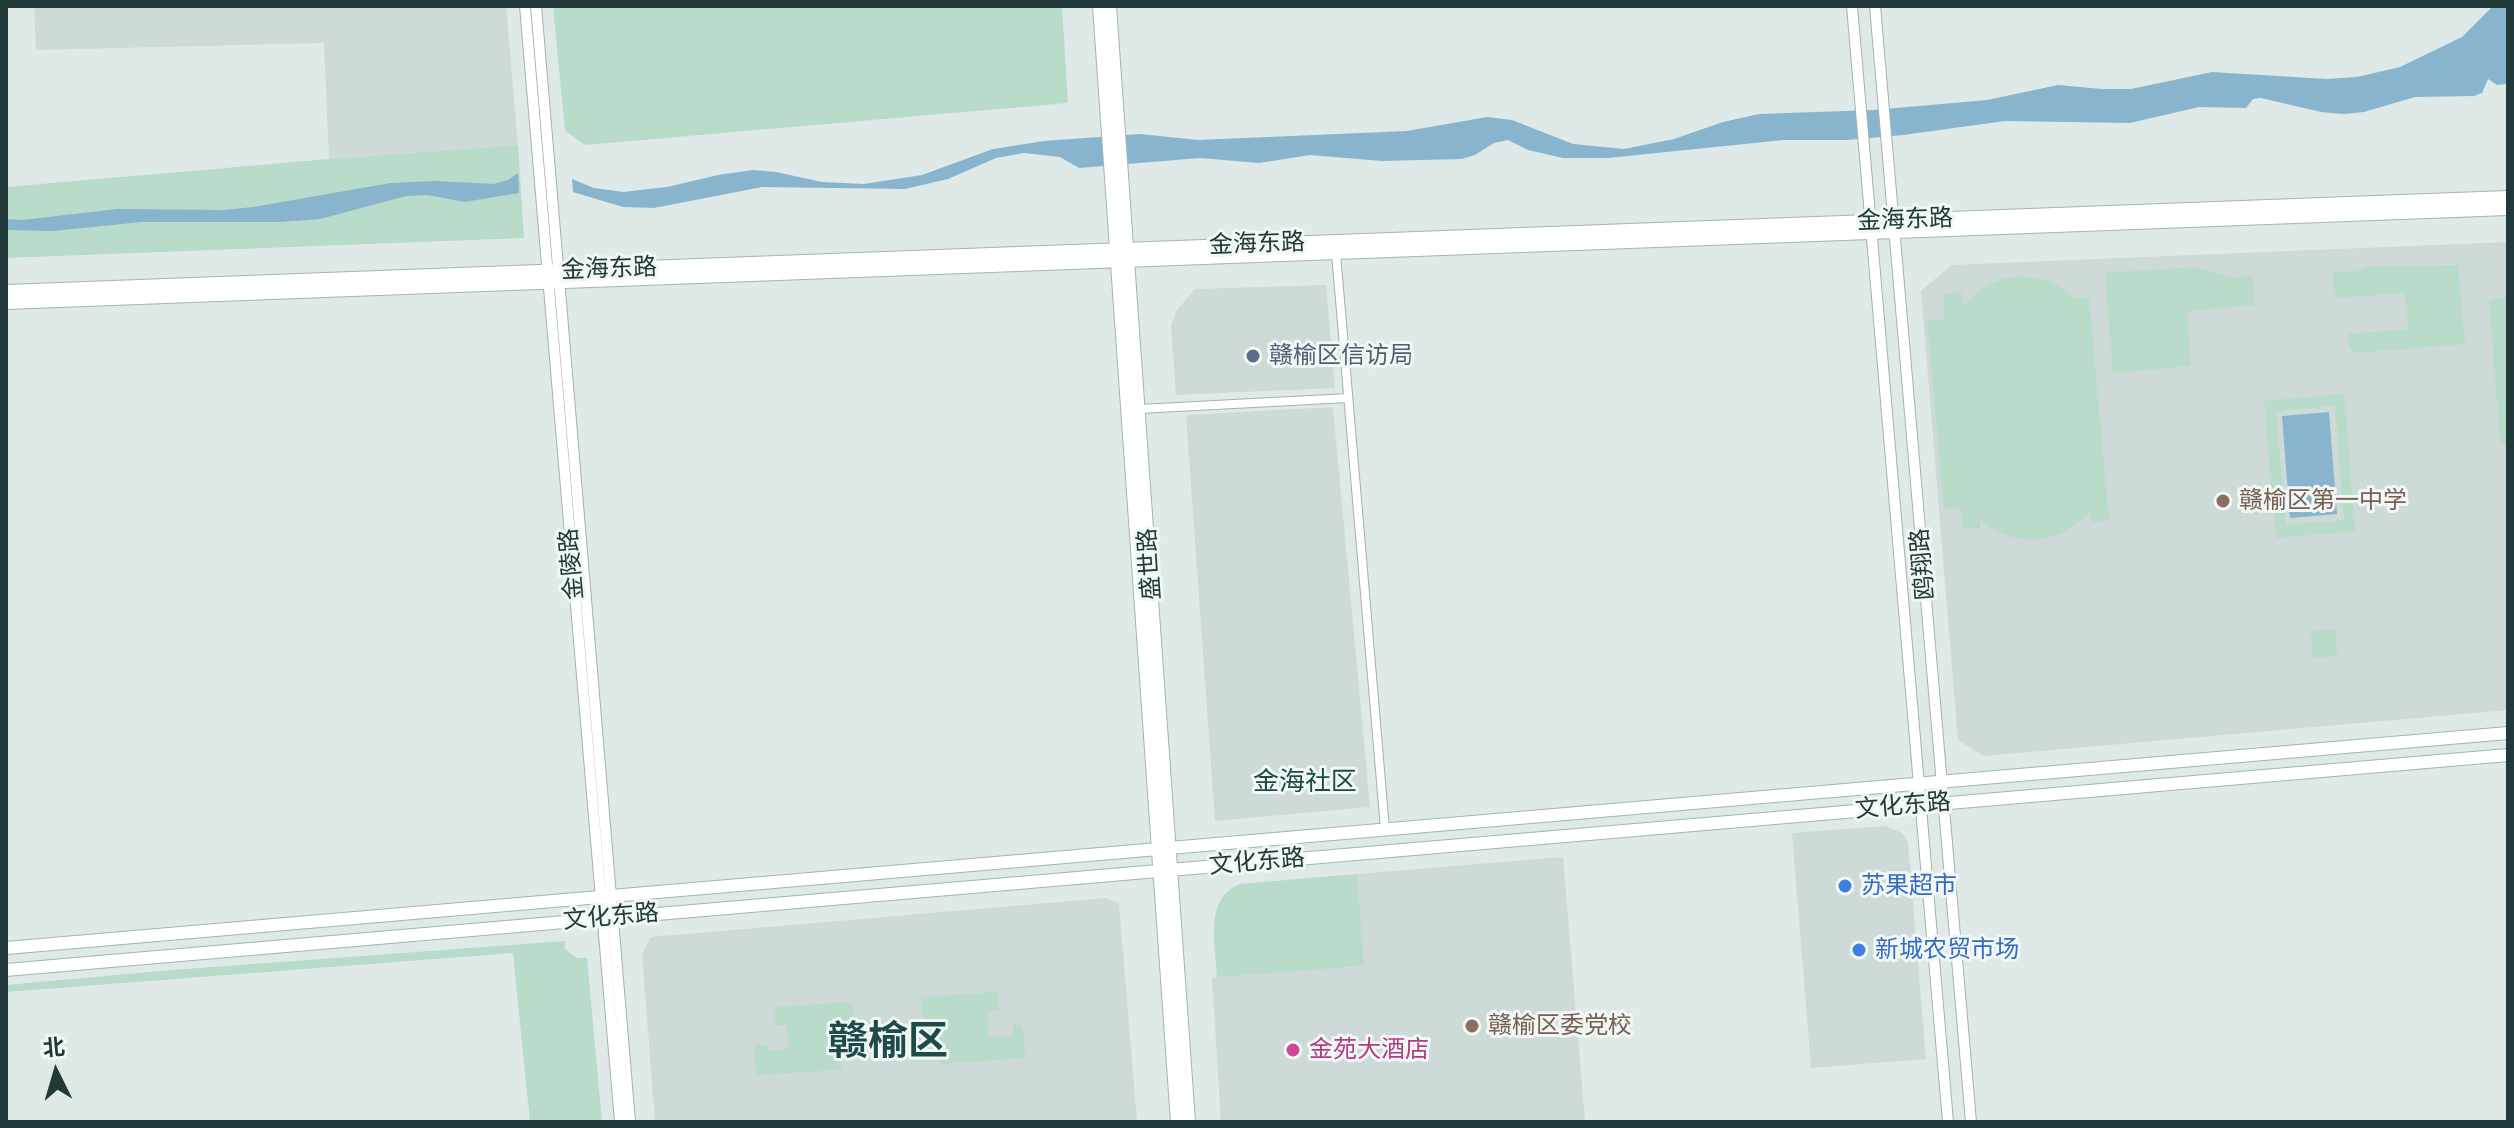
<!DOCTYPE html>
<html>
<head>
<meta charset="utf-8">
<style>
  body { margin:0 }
  #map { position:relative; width:2514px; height:1128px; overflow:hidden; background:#dfeae8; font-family:"Work Sans","Noto Sans SC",sans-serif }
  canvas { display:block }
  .frame { position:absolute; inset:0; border:8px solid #213a39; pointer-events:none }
  .north { position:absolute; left:16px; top:1032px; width:80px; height:80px; -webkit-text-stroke:6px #f0f7f5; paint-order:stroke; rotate:355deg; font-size:22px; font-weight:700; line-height:32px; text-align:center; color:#213a39 }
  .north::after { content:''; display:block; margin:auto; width:28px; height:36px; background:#213a39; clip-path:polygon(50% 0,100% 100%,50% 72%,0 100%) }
</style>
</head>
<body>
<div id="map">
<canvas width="2514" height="1128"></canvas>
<div class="frame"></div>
<div class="north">北</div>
</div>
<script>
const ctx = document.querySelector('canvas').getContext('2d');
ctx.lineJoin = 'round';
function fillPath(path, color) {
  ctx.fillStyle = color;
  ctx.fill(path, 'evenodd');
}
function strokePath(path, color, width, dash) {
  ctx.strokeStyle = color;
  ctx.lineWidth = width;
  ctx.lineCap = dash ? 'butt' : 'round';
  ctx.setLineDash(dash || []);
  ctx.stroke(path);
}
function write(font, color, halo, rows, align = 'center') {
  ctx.font = font + ' "Work Sans","Noto Sans SC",sans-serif';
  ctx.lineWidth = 6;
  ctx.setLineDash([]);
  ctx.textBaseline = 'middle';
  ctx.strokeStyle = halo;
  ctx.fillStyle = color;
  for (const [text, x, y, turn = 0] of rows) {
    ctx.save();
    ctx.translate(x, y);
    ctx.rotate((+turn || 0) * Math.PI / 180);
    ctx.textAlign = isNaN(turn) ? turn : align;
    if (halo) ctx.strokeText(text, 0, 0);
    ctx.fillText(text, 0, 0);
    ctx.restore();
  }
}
const built = new Path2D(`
  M34,6h472l12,139 -189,14 -5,-116 -288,7z
  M2508,242v468l-524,46 -26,-16 -37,-449 30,-26z
  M1326,285l9,103 -159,7 -5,-70 6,-15 18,-21z
  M1333,407l37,400 -155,14 -29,-406z
  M1885,826l17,7 6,9 18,217 -115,9 -19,-235z
  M1563,857l22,265h-364l-9,-145 151,-11 -6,-92z
  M1106,898l13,5 18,219h-482l-13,-168 9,-17z`);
const green = new Path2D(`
  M553,6h509l6,97 -483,42 -20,-14z
  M518,145l6,93 -518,20v-71l323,-28z
  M2458,265l7,79 -111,9 -5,-6 -1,-13 60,-5 -3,-36 -70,5 -2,-25 26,-2 14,-5z
  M2197,267l34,11 22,-2 2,29 -68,6 4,55 -78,7 -8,-100z
  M2021,276l29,5 25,17 14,-1 20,223 -17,2 -2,-11c-29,34 -75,38 -110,9v8l-17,1 -2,-21 -17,1 -17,-188 18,-2 -2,-25 18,-2 2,15c16,-19 33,-29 58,-31z
  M2508,298v145h-8l-11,-143z
  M2344,394l11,137 -79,7 -12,-137zM2335,406l9,114 -58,5 -10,-114z
  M2335,629l2,27 -24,2 -2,-27z
  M1357,874l7,92 -147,11c-1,-32 -14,-78 23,-93z
  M565,941v8l12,9h10l15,164h-72l-17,-169 -507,39v-7l166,-15z
  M998,992l1,18 -12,2 2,25 24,-1v-11h10l2,33 -85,6 -1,-14 -15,1 -3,-54z
  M848,1002l5,3 3,46 -4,4 -11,1v14l-85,5 -2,-30h14v6l21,-2 -2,-24h-12l-1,-18z`);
const water = new Path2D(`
  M2493,6h15v78l-11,1 -9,-6 -6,14 -8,3 -59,1 -51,15 -21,2 -22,-2 -60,-14 -8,1 -7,9 -47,-1 -69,16 -125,-2 -102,14 -56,5h-63l-176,18h-45l-35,-8 -20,-10 -14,3 -19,12 -13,4 -80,2 -72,-6 -51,8 -59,-5 -121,10 -19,-11 -36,-4 -28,5 -48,21 -43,10 -143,-2 -108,21 -31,-1 -50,-15 -1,-13 22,9 29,4 44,-5 51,-12 35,-5 23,2 46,10 42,2 58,-9 71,-26 51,-8 96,-7 58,6 209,-9 80,-14 25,3 61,24 51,5 50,-10 49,-17 36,-8 114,-4 114,-10 71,-15 44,4h29l81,-17 115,7 30,-2 43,-10 62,-30z
  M518,173l1,20 -55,9 -36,-7 -22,1 -86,23 -40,3h-139l-88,9 -47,-1v-11l16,1 95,-11 107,1 29,-3 138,-24 44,-2 59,3 14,-4z
  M2329,412l8,102 -47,4 -8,-102z`);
const minor = new Path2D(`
  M1336,253l49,576
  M1139,409l209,-11`);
const tertiary = new Path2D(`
  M525,6l95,1116
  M536,6l94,1116
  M1852,6l96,1116
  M1875,6l96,1116`);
const secondary = new Path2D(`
  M1099,6l78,1116
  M1110,6l79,1116
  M6,291l2502,-94
  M6,303l2502,-94
  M6,948l2502,-215
  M6,970l2502,-215`);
const markers = [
  [1253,356,8,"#5c6f8a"],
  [2223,501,8,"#8d6e63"],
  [1845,886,8,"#3f7fe0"],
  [1859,950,8,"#3f7fe0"],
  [1472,1026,8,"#8d6e63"],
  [1293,1050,8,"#d1479c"]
];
const streetNames = [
  ["金海东路",1905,220,-2],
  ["金海东路",1257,244,-2],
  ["金海东路",609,269,-2],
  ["金陵路",572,564,-95],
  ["盛世路",1150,564,-94],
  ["鸥翔路",1923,564,-95],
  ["文化东路",1903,806,-5],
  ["文化东路",1257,862,-5],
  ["文化东路",611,917,-5]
];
const serviceNames = [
  ["赣榆区信访局",1269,356]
];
const educationNames = [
  ["赣榆区第一中学",2239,501],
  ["赣榆区委党校",1488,1026]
];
const shopNames = [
  ["苏果超市",1861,886],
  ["新城农贸市场",1875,950]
];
const hotelNames = [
  ["金苑大酒店",1309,1050]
];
const neighbourhoodNames = [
  ["金海社区",1305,782]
];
const townNames = [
  ["赣榆区",888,1042]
];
fillPath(built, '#cedad7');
fillPath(green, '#b9dbc9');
fillPath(water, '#88b4ce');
strokePath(minor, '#a2b2b0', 10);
strokePath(tertiary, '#a2b2b0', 12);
strokePath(secondary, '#9fb6b2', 14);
strokePath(minor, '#fff', 8);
strokePath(tertiary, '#fff', 10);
strokePath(secondary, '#fff', 12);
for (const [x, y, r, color] of markers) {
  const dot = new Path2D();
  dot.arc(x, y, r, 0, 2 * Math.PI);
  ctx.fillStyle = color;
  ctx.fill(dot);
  strokePath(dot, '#f0f7f5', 3);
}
write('24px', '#213a39', '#f0f7f5', streetNames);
write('24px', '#4e5e75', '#f0f7f5', serviceNames, 'left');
write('24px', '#785e54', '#f0f7f5', educationNames, 'left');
write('24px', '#366cbe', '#f0f7f5', shopNames, 'left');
write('24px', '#b23c85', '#f0f7f5', hotelNames, 'left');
write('26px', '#1e4b4a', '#f0f7f5', neighbourhoodNames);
write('bold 40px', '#1e4b4a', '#f0f7f5', townNames);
</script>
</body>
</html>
